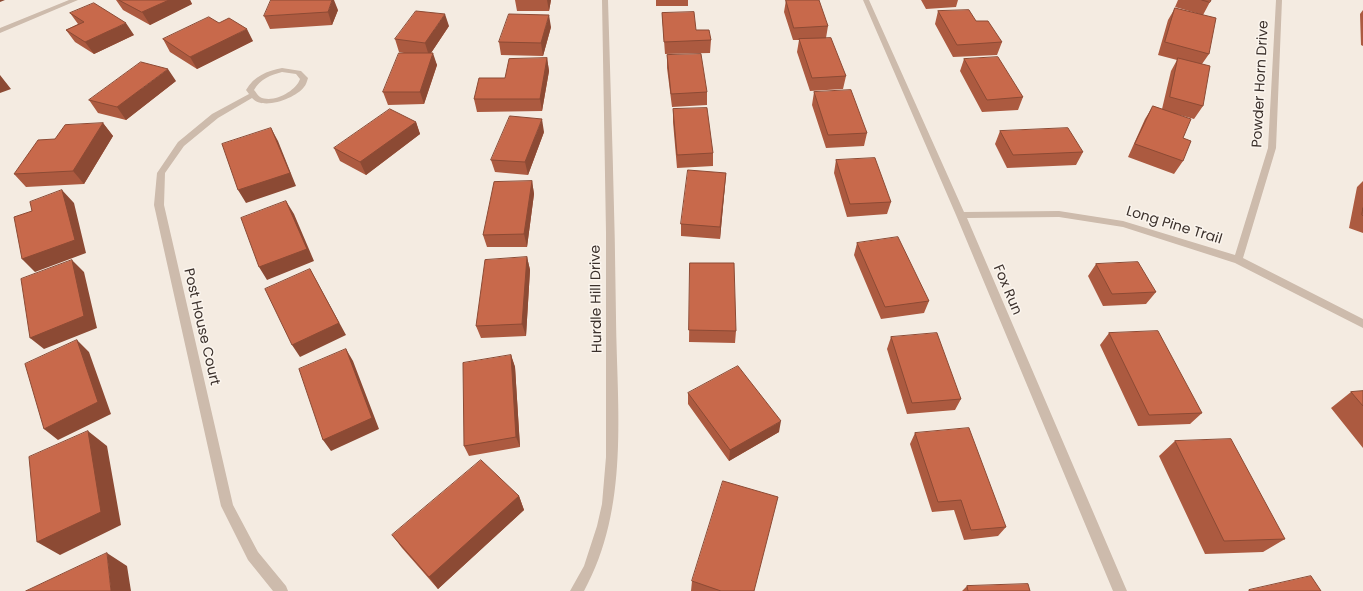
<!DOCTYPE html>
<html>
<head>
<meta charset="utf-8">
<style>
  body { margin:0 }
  canvas { display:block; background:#f4ebe1 }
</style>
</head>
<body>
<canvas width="1363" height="591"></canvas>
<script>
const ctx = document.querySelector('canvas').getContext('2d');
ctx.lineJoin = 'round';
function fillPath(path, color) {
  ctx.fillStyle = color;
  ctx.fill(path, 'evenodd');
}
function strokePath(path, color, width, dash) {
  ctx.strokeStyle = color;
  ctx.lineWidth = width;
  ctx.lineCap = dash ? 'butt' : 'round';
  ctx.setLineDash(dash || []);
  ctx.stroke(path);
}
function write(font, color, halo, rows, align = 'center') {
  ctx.font = font + ' Poppins,sans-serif';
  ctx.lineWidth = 3;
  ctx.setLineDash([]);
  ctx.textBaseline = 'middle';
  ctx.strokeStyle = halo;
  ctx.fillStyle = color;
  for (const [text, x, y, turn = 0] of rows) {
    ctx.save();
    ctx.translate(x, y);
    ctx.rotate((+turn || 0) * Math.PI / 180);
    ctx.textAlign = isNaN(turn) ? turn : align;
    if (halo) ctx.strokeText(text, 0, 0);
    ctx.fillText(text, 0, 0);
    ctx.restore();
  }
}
const street = new Path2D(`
  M69,0h9l-78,33v-5z
  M602,0h6c3,106 7,212 8,318 1,91 14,190 -32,273h-14l14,-25 13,-40 5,-22 4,-47v-224z
  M863,0h6l95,212 95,-1 64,10 112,34 33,-107 8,-148h6l-6,148 -33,110 120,61v9l-128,-65 -112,-36 -64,-10 -92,1 160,373h-14l-157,-376z
  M282,68l19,3 7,7c-1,3 -2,7 -4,9 -8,11 -41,24 -52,11l-34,20 -34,28 -19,27 -1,32 69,300 25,47 28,34 2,5h-15l-25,-31 -27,-54 -67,-301 3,-32 21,-31 34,-28 37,-20 -3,-4c8,-14 21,-19 36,-22zM282,72l14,2 4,5c-4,12 -27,25 -40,18 -2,-1 -4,-5 -6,-7 6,-11 17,-15 28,-18z`);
const wall = new Path2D(`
  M116,0h74l2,4 -42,21 -27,-15z
  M515,0h36l-2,11h-32z
  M656,0h32v6h-32z
  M786,0l42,26 -2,12 20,38 -3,13 -33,2 -13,-39 2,-12h-6l-9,-28z
  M921,0h37l-2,7 -30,2z
  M1178,0h33l-8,15 6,39 -7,10 1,42 -9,13 -18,-5 7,24v23l-9,13 -46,-17 17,-38 8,-13 9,3 9,-38 6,-11 -19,-5 10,-35 7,-12 28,7 -28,-8z
  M338,10l-6,15 -62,4 -6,-13z
  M1363,10v36l-2,-1 -1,-31z
  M938,11l38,10 26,21 -5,13 -44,2 -18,-33z
  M70,13l64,22 -40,19 -19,-12 -9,-12 12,-6z
  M662,13l34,17 15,10 -1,13 -45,1z
  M219,23l34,18 -56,28 -27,-17 -7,-13z
  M449,26l-18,27 6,12 -13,39 -36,1 -5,-13 21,-39 -5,-1 -4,-13z
  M551,27l-8,29 -42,-1 -2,-13z
  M667,55l40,37v13l-35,2 -5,-39z
  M547,58l2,13 -7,40 -65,1 -3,-13 31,-21z
  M964,59l59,38 -5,13 -36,2 -22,-41z
  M176,81l-50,39 -28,-7 -9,-13z
  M814,92l53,41 -3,13 -38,2 -14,-43z
  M673,109l40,44v13l-36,2 -4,-46z
  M416,122l4,12 -54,41 -26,-14 -6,-13z
  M103,123l10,13 -29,48 -58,3 -12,-13 41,-35z
  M1000,131l83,21 -7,13 -69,3 -12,-24z
  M544,132l-16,43 -33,-3 -4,-12z
  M836,160l55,42 -4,12 -40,3 -13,-44z
  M726,173l-6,66 -39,-3v-12z
  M532,181l2,13 -7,53h-40l-4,-12z
  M1363,181v52l-14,-5 8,-41z
  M857,243l72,58 -5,12 -43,6 -27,-64z
  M527,257l3,13 -4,66 -45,2 -5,-12z
  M690,263l46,68 -1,12 -46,-1z
  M1096,264l60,28 -10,12 -43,2 -15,-30z
  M1109,333l93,80 -12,11 -52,2 -38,-81z
  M891,337l70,62 -6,11 -48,4 -20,-65z
  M511,355l4,12 5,80 -51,9 -5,-10z
  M1363,391v57l-32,-40 20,-16z
  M688,393l91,39 -50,29 -41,-57z
  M915,433l91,94 -8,9 -34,4 -10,-30 -22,2 -22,-68z
  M1175,441l110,98 -22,13 -58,2 -46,-98z
  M519,496l5,14 -86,79 -36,-41 -10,-13z
  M692,581l62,10h-63z
  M967,586l63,5h-68z`);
const shadedWall = new Path2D(`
  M0,0h5l-5,2z
  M169,0h21l2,4 -42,21 -8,-13z
  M332,0h2l4,10 -6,15 -4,-13z
  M547,0h4l-2,11z
  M445,14l4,12 -20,30 -4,-13z
  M549,15l2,12 -8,29 -2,-13z
  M126,23l8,12 -40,19 -9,-12z
  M247,29l6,12 -56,28 -7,-12z
  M433,53l4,12 -13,39 -4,-12z
  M547,58l2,13 -7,40 -2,-12z
  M168,69l8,12 -50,39 -9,-13z
  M0,75l11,14 -11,4z
  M542,119l2,13 -16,43 -3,-13z
  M416,122l4,12 -54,41 -6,-13z
  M103,123l10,13 -29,48 -11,-13z
  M271,128l7,13 18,45 -50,17 -8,-13z
  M726,173l-1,13 -5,53v-12z
  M532,181l2,13 -7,53 -3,-13z
  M62,190l12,13 12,50 -51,19 -13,-13z
  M286,201l8,13 20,47 -47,19 -8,-13z
  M527,257l3,13 -4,66 -4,-12z
  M72,260l12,12 13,56 -53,21 -14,-11z
  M310,269l36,66 -46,22 -8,-12z
  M77,340l12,12 22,62 -53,26 -14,-11z
  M346,349l7,12 26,68 -48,22 -8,-11z
  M511,355l4,12 5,80 -4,-10z
  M781,421l-2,11 -50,29 1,-11z
  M88,431l19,15 14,79 -61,30 -23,-13z
  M519,496l5,14 -86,79 -9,-12z
  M107,553l20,13 4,25h-20z`);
const building = new Path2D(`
  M119,0h50l-27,12z
  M271,0h61l-4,12 -64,4z
  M786,0h33l9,26 -34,2z
  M1202,0h9l-1,2z
  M94,3l32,20 -41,19 -19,-12 18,-8 -14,-9z
  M1175,8l41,10 -7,36 -44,-12z
  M969,10l7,11h12l14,21 -45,3 -19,-34z
  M416,11l29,3 -20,29 -30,-4z
  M694,12l2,18h13l2,10 -47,2 -2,-29z
  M509,14l40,1 -8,28 -42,-1z
  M209,17l10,6 10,-5 18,11 -57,28 -27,-18z
  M831,38l15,38 -34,2 -13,-39z
  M399,53h34l-13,39h-37z
  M701,54l6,38 -36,2 -4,-39z
  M998,57l25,40 -36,3 -23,-41z
  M547,58l-7,41h-66l5,-21h26l4,-19z
  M1178,58l32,8 -7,40 -33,-9z
  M141,62l27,7 -51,38 -28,-7z
  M851,90l16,43 -39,2 -14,-43z
  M1153,106l38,13 -8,19 8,3 -8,20 -48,-17z
  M707,108l6,45 -36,2 -4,-46z
  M390,109l26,13 -56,40 -26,-14z
  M510,116l32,3 -17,43 -34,-2z
  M103,123l-30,48 -59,3 24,-34 17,-1 10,-14z
  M271,128l19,45 -52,17 -16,-46z
  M1068,128l15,24 -70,3 -13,-24z
  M875,158l16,44 -41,2 -14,-44z
  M688,170l38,3 -6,54 -39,-3z
  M532,181l-8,53 -41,1 11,-53z
  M62,190l13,50 -53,19 -8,-42 18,-6 -2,-9z
  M286,201l21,48 -48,18 -18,-49z
  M1363,208v8l-1,-1z
  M898,237l31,64 -44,6 -28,-64z
  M527,257l-5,67 -46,2 9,-66z
  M72,260l12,56 -54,22 -9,-59z
  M1138,262l18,30 -44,2 -16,-30z
  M690,263h44l2,68 -47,-1z
  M310,269l29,54 -47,22 -27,-56z
  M1158,331l44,82 -53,2 -40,-82z
  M937,333l24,66 -49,4 -21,-66z
  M77,340l21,62 -54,27 -19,-65z
  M346,349l26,69 -49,22 -24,-71z
  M511,355l5,82 -52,9 -1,-83z
  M738,366l43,55 -51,29 -42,-57z
  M1363,391v15l-12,-14z
  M969,428l37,99 -35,3 -10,-30 -23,2 -23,-69z
  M88,431l13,81 -64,30 -8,-85z
  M1231,439l54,100 -61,2 -49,-100z
  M481,460l38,36 -90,81 -37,-42z
  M723,481l55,16 -24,94h-33l-29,-10z
  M107,553l4,38h-85z
  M1311,576l10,15h-72v-1z
  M1028,584l2,7h-62l-1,-5z`);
const streetNames = [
  ["Powder Horn Drive",1261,84,-87],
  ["Long Pine Trail",1174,226,17],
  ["Fox Run",1007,290,67],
  ["Hurdle Hill Drive",597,299,-91],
  ["Post House Court",201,327,77]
];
fillPath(street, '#cdbbac');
fillPath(wall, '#ac5a40');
fillPath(shadedWall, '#8c4a34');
fillPath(building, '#c8694b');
strokePath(building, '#8c4a34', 1);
write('14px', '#3b302b', '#fbf5ee', streetNames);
</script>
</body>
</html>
